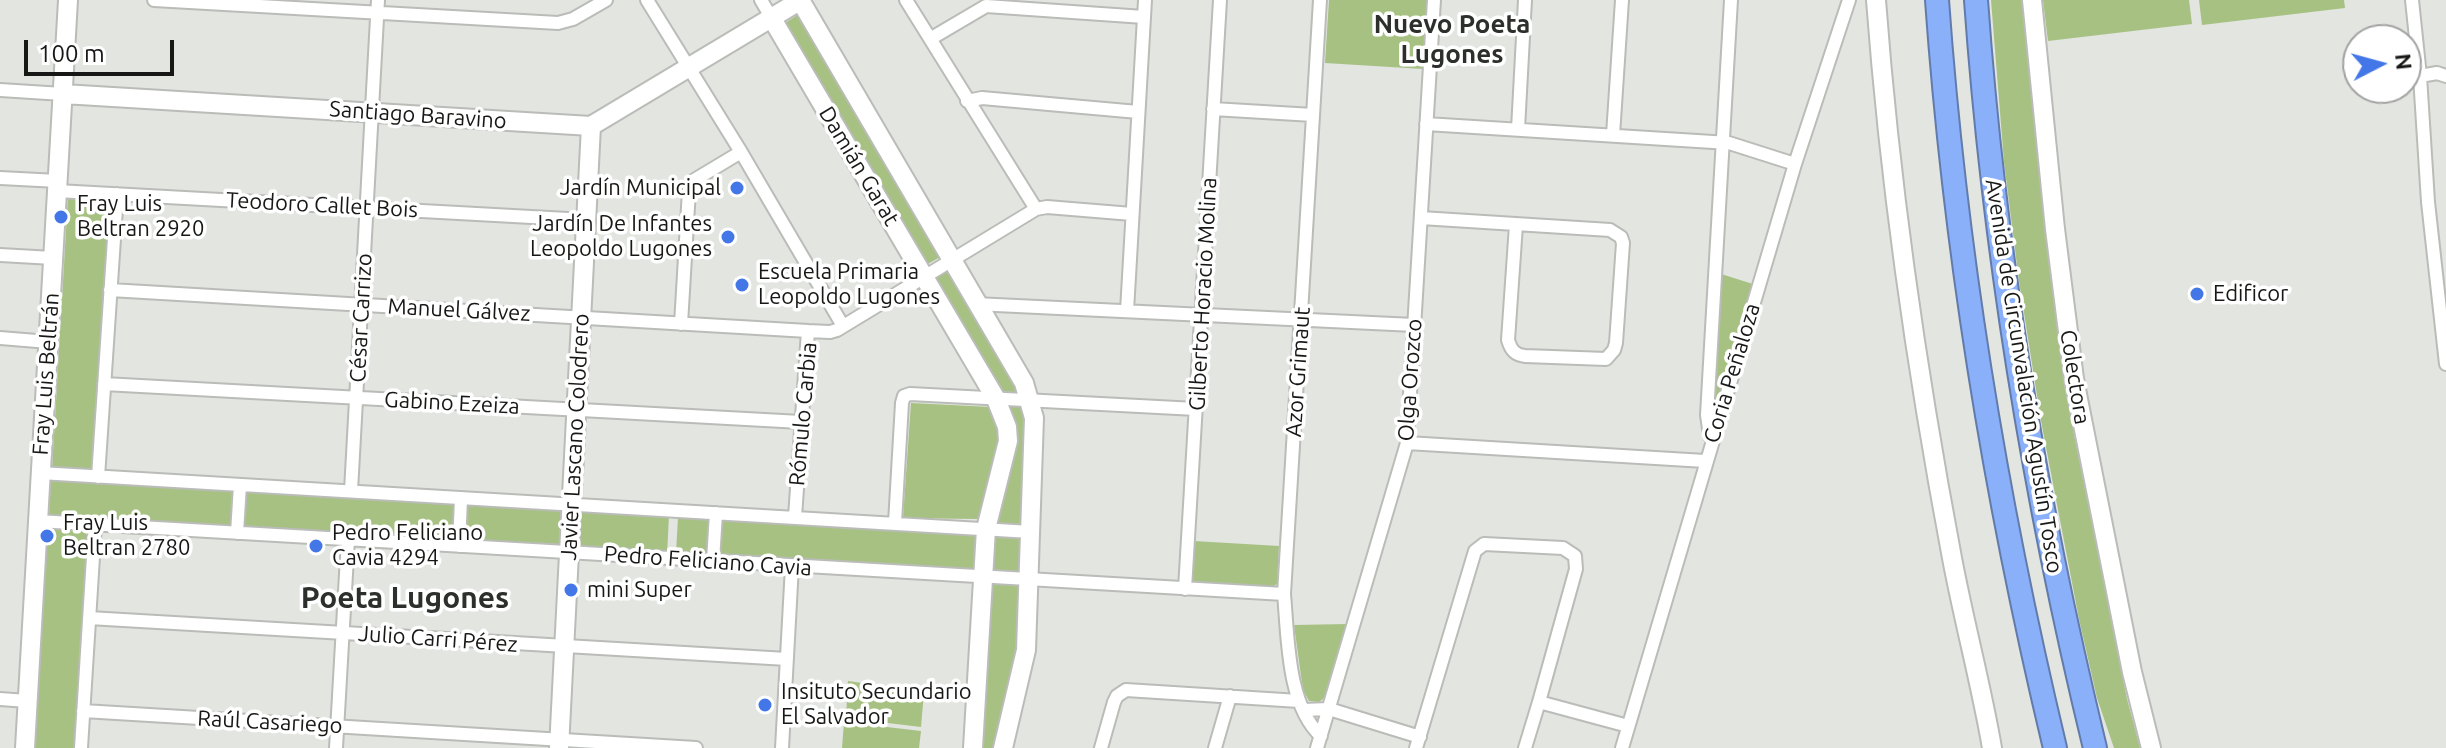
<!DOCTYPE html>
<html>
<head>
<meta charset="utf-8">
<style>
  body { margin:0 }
  #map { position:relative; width:2446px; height:748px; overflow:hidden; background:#e2e5e0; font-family:Ubuntu,sans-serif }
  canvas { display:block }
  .north { position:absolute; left:2342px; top:24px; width:80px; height:80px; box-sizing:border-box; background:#fff; border:2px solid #a2a3a2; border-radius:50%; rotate:84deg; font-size:22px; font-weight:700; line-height:32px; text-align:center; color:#171816 }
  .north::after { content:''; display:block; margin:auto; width:28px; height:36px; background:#4377e8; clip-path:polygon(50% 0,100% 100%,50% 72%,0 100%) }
  .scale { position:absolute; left:24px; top:40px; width:150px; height:36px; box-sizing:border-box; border:4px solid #171816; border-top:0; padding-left:10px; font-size:24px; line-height:28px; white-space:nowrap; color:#171816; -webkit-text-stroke:6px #fff; paint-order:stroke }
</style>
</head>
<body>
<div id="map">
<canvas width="2446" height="748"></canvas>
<div class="north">N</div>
<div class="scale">100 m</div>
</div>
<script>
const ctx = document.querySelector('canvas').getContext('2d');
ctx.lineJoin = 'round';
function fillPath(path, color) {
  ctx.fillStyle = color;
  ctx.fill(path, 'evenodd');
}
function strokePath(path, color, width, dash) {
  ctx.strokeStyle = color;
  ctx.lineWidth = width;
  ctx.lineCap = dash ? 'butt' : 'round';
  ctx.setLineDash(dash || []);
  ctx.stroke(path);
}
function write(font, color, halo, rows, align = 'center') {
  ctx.font = font + ' Ubuntu,sans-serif';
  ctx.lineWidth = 7;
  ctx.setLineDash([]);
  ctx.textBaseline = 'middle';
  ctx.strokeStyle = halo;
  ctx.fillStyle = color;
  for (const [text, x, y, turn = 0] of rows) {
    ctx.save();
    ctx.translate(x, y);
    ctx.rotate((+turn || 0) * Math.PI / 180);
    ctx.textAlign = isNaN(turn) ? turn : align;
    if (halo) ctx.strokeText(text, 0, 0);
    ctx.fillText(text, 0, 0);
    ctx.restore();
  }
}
const green = new Path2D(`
  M1329,0h99l-5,69 -98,-6z
  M1991,0h31l20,200 23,189 62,310 13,49h-26l-17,-50 -18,-79 -38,-198 -22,-140 -15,-119z
  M2043,0h146l3,24 -144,17z
  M2199,0h145l1,8 -143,17z
  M799,14l143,242 -18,10 -142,-241z
  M68,196l43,1 -16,275 -43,-2z
  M951,270l72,121 -5,4 -15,-2 -8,-5 -63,-108z
  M1718,273l38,12 -42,142z
  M911,403l80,4 11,29 -24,83 -75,-1z
  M1009,405h16l-2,121 -31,-3 13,-117z
  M51,477l185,12 -3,40 -184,-11z
  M247,490l211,12 -2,39 -212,-12z
  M465,503l98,5 -2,41 -98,-7z
  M578,509l91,6 -2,40 -91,-5z
  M678,517l300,16 -2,37 -300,-16z
  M47,527l43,1 -14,220h-41z
  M1015,535l6,2 -1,38 -25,-1 -7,-5 1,-29 6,-4z
  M1194,541l85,5 -2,38 -5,3 -75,-4 -5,-3z
  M994,583l22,1 8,5 -2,57 -23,102h-23l10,-159z
  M1348,624l-21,72 -8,6 -10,-1 -6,-11 -9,-65z
  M848,681l76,11 -3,35 -75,-9z
  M844,722l77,9 -2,17h-77z`);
const street = new Path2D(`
  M154,0l404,23 15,-4 33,-19
  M647,0l94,152 102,174
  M761,0l10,17
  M906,0l130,209
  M1320,0l-36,594c4,43 3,111 37,142
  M2412,0l8,76 8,126 18,162
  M930,39l56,-33 158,11
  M2420,76l17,-3 9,3
  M0,90l63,4
  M967,101l15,-3 156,14
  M1213,109l100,6
  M1426,124l303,19 66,21
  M1518,129l7,-129
  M1613,135l9,-135
  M0,178l58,3
  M57,191l529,29
  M1421,218l189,12 11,7 2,6 -7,100 -2,7 -8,9 -81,-3c-10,-1 -14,-6 -17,-16l8,-115
  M0,255l53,3
  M110,290l698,41
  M975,304l439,21
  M1127,311l18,-311
  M681,324l8,-134 2,-8 50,-30
  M0,338l49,4
  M104,384l697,38
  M1710,436l-3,-21 24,-415
  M1407,443l298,18
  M40,473l991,59
  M98,477l19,-283
  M351,491l27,-491
  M795,517l13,-186 22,1 7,-2 199,-121 11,-2 85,7
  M37,521l1247,73
  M895,523l7,-120 2,-7 6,-2 286,15
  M237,533l3,-48
  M459,546l2,-48
  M713,561l3,-48
  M1185,589l35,-589
  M89,618l698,41
  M0,699l27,2
  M1303,710l26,-1 91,28
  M83,711l613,37
  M81,748l14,-223
  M336,748l12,-209
  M782,748l10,-182
  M1101,748l13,-46 3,-6 9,-6 173,11
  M1215,748l15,-52
  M1317,748l90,-305 27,-443
  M1416,748l59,-197 9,-7 79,4 12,8 1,13 -37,133
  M1525,748l14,-46 89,24
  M1622,748l173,-584 54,-164`);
const secondary = new Path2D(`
  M800,0l224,383 10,35 -8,232 -23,98
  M1876,0c14,188 41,373 76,558 12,64 29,126 40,190
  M2032,0l23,229 19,150 58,293 19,76
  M771,17l225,382 11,28 1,14 -22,88 -13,219
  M63,94l528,32 210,-126
  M25,748l43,-748
  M559,748l32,-622`);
const highway = new Path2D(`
  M1937,0c18,252 59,502 118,748
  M1976,0c18,252 59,502 119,748`);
const markers = [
  [737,188,8,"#4377e8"],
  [61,217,8,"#4377e8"],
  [728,237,8,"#4377e8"],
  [742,285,8,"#4377e8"],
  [2197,294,8,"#4377e8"],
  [47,536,8,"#4377e8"],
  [316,546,8,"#4377e8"],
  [571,590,8,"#4377e8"],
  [765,705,8,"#4377e8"]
];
const streetNames = [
  ["Santiago Baravino",418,115,4],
  ["Damián Garat",859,166,59],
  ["Teodoro Callet Bois",322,205,3],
  ["Gilberto Horacio Molina",1203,294,-87],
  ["Manuel Gálvez",459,310,3],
  ["César Carrizo",361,318,-87],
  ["Azor Grimaut",1298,372,-86],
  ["Coria Peñaloza",1732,373,-73],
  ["Fray Luis Beltrán",46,374,-86],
  ["Avenida de Circunvalación Agustín Tosco",2024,376,81],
  ["Colectora",2075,377,81],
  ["Olga Orozco",1410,380,-86],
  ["Gabino Ezeiza",452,403,3],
  ["Rómulo Carbia",803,414,-85],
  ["Javier Lascano Colodrero",575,437,-87],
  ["Pedro Feliciano Cavia",708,561,4],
  ["Julio Carri Pérez",438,639,4],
  ["Raúl Casariego",270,722,3]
];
const poiNames = [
  ["Jardín Municipal",721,188,"right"],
  ["Fray Luis",77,204],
  ["Beltran 2920",77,229],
  ["Jardín De Infantes",712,224,"right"],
  ["Leopoldo Lugones",712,249,"right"],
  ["Escuela Primaria",758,272],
  ["Leopoldo Lugones",758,297],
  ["Edificor",2213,294],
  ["Fray Luis",63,523],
  ["Beltran 2780",63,548],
  ["Pedro Feliciano",332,533],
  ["Cavia 4294",332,558],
  ["mini Super",587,590],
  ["Insituto Secundario",781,692],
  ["El Salvador",781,717]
];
const quarterNames = [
  ["Nuevo Poeta",1452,24],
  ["Lugones",1452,54]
];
const districtNames = [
  ["Poeta Lugones",405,598]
];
fillPath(green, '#a7c183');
strokePath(street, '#babcb8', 16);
strokePath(secondary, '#babcb8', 22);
strokePath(highway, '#627baa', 26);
strokePath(street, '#fff', 12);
strokePath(secondary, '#fff', 18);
strokePath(highway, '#8bb0fa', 22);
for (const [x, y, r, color] of markers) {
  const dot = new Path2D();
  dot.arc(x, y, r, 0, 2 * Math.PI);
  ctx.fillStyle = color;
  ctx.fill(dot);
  strokePath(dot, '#fff', 3);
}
write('22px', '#171816', '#fff', streetNames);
write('22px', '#171816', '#fff', poiNames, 'left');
write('bold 26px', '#2d2f2c', '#fff', quarterNames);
write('bold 30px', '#2d2f2c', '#fff', districtNames);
</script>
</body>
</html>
